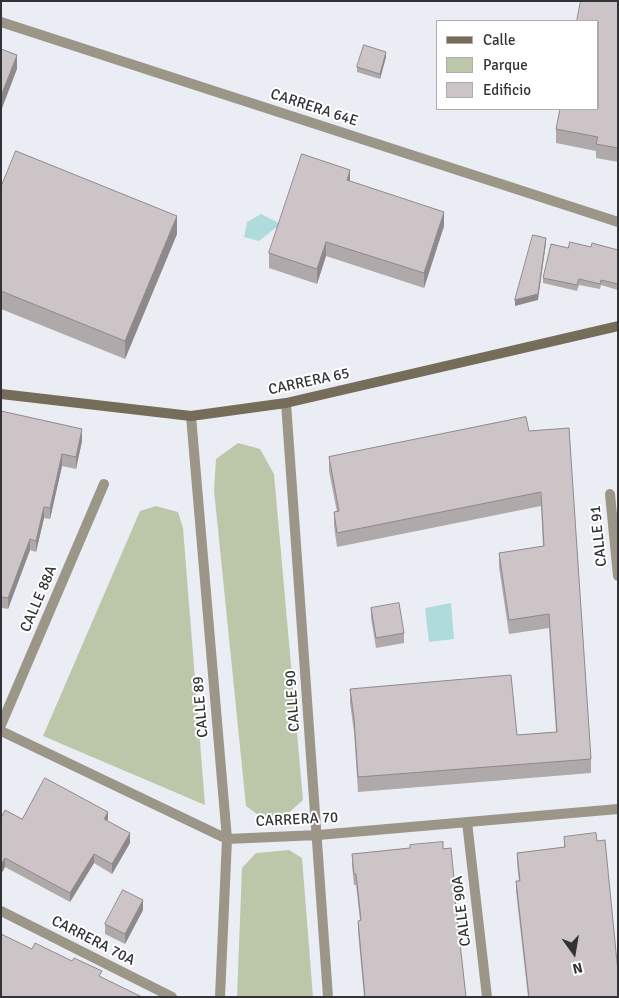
<!DOCTYPE html>
<html>
<head>
<meta charset="utf-8">
<style>
  body { margin:0 }
  #map { position:relative; width:619px; height:998px; overflow:hidden; background:#ebedf4; font-family:Signika,sans-serif }
  canvas { display:block }
  .frame { position:absolute; inset:0; border:2px solid #323336; pointer-events:none }
  .legend { position:absolute; left:436px; top:20px; width:162px; height:90px; box-sizing:border-box; background:#fff; border:1px solid #adadaf; margin:0; padding:6px 9px; list-style:none; font-size:15px; color:#323336 }
  .legend li { display:flex; align-items:center; gap:10px; height:25px }
  .legend b { width:25px; border:1px solid #adadaf }
  .north { position:absolute; left:549px; top:928px; width:50px; height:50px; -webkit-text-stroke:4px #fff; paint-order:stroke; rotate:167deg; font-size:14px; font-weight:700; line-height:20px; text-align:center; color:#323336 }
  .north::after { content:''; display:block; margin:auto; width:18px; height:22px; background:#323336; clip-path:polygon(50% 0,100% 100%,50% 72%,0 100%) }
</style>
</head>
<body>
<div id="map">
<canvas width="619" height="998"></canvas>
<div class="frame"></div>
<ul class="legend">
<li><b style="height:6px;background:#756d5a"></b>Calle</li>
<li><b style="height:14px;background:#bcc7aa"></b>Parque</li>
<li><b style="height:14px;background:#ccc4c6"></b>Edificio</li>
</ul>
<div class="north">N</div>
</div>
<script>
const ctx = document.querySelector('canvas').getContext('2d');
ctx.lineJoin = 'round';
function fillPath(path, color) {
  ctx.fillStyle = color;
  ctx.fill(path, 'evenodd');
}
function strokePath(path, color, width, dash) {
  ctx.strokeStyle = color;
  ctx.lineWidth = width;
  ctx.lineCap = dash ? 'butt' : 'round';
  ctx.setLineDash(dash || []);
  ctx.stroke(path);
}
function write(font, color, halo, rows, align = 'center') {
  ctx.font = font + ' Signika,sans-serif';
  ctx.lineWidth = 4;
  ctx.setLineDash([]);
  ctx.textBaseline = 'middle';
  ctx.strokeStyle = halo;
  ctx.fillStyle = color;
  for (const [text, x, y, turn = 0] of rows) {
    ctx.save();
    ctx.translate(x, y);
    ctx.rotate((+turn || 0) * Math.PI / 180);
    ctx.textAlign = isNaN(turn) ? turn : align;
    if (halo) ctx.strokeText(text, 0, 0);
    ctx.fillText(text, 0, 0);
    ctx.restore();
  }
}
const green = new Path2D(`
  M238,443l22,6 14,25 29,326 -18,16 -20,4 -19,-14 -32,-316 2,-31z
  M156,506l22,6 5,16 22,277 -162,-69 97,-225z
  M289,850l13,8 11,139h-76l5,-129 14,-15z`);
const water = new Path2D(`
  M261,214l16,8 2,3 -20,16 -15,-4 3,-15z
  M451,603l3,36 -25,3 -4,-34z`);
const street = new Path2D(`
  M1,22l617,200
  M286,403l42,594
  M191,416l36,423 -7,158
  M610,494l8,82
  M1,725l103,-241
  M1,731l226,108 91,-4 300,-26
  M467,822l20,175
  M1,911l171,86`);
const secondary = new Path2D(`
  M1,394l190,22 95,-13 332,-77`);
const wall = new Path2D(`
  M618,1v161l-22,-4v-7l-40,-8v-14z
  M386,57l-6,22 -23,-7v-5z
  M618,168v20h-1v-15z
  M350,181l94,45 -20,62 -98,-32 -9,28 -48,-16v-15z
  M1,187l176,47 -52,125 -124,-50z
  M591,247l27,3v40l-17,-5 -1,4 -21,-4 -2,6 -34,-8v-5l25,-30z
  M1,411l81,30 -6,28 -14,-3 -12,53 -6,-1 -8,34 -6,-2 -22,59 -6,-1z
  M526,417l65,342v14l-233,19 -4,-60 -4,-29v-14l167,46 39,-3 -7,-104 -40,6 -10,-67v-14l44,-7 -2,-40 -204,41 -3,-21v-14h3l-8,-41v-14z
  M371,608l33,25v10l-28,5 -5,-30z
  M1,818l107,3 22,22 -18,31 -18,-11 -24,39 -65,-35 -4,7z
  M564,837l54,160h-90l-12,-106v-10h3l-2,-18v-10l47,-5z
  M443,849l13,50v10l10,88h-102l-6,-66v-10l2,-1 -4,-35h-2l-2,-20v-11z
  M143,910l-18,34 -20,-10v-10z`);
const shadedWall = new Path2D(`
  M386,52v5l-6,22v-5z
  M17,55v14l-16,42v-15z
  M350,170v14l-3,-4z
  M444,212v14l-20,62v-15z
  M177,216v18l-52,125v-18z
  M546,238v5l-8,57 -23,6v-6z
  M326,242v14l-9,28v-15z
  M82,429v12l-6,28v-12z
  M62,454v12l-12,53v-11z
  M44,507v11l-8,34v-11z
  M30,539v11l-22,59v-11z
  M108,812v9l-4,-2z
  M130,833v10l-18,31v-10z
  M94,854v9l-24,39v-9z
  M5,858v9l-4,7v-9z
  M143,900v10l-18,34v-10z`);
const building = new Path2D(`
  M581,1h37v147l-22,-4 2,-7 -42,-8 4,-20h38v-88h-21z
  M364,45l22,7 -6,22 -23,-7z
  M1,49l16,6 -16,41z
  M16,151l161,65 -52,125 -124,-50v-104z
  M302,154l48,16 -3,10 97,32 -20,61 -98,-31 -9,27 -48,-16z
  M533,235l13,3 -8,56 -23,6z
  M570,242l21,5 1,-4 26,7v34l-17,-4 -1,4 -21,-5 -2,6 -34,-7 8,-34 17,4z
  M1,411l81,18 -6,28 -14,-3 -12,54 -6,-1 -8,34 -6,-2 -22,59 -6,-1 -1,2z
  M526,417l3,14 40,-3 22,331 -233,18 -4,-59 -4,-29 161,-14 6,60 40,-3 -8,-118 -40,6 -10,-67 45,-7 -3,-54 -204,41 -3,-21 5,-1 -10,-54z
  M399,603l5,30 -28,5 -5,-30z
  M45,778l63,34 -4,7 26,14 -18,31 -18,-10 -24,39 -65,-35 -4,7v-47l4,-8 17,9z
  M596,833l1,8 8,-1 13,132v25h-89l-13,-116h4l-3,-28 48,-6 -1,-10z
  M443,842v7l8,-1 5,51h-1l11,98h-101l-7,-76 3,-1 -5,-46h-2l-2,-20 58,-6v-3z
  M123,890l20,10 -18,34 -20,-10z
  M1,934l31,15 3,-6 37,18 2,-3 28,13 -3,5 43,21h-141z`);
const streetNames = [
  ["CARRERA 64E",314,108,18],
  ["CARRERA 65",309,382,-12],
  ["CALLE 91",599,536,-96],
  ["CALLE 88A",39,599,-67],
  ["CALLE 90",293,701,-94],
  ["CALLE 89",201,707,-95],
  ["CARRERA 70",297,820,-3],
  ["CALLE 90A",462,911,-97],
  ["CARRERA 70A",93,941,27]
];
fillPath(green, '#bcc7aa');
fillPath(water, '#b0dbdd');
strokePath(street, '#9c9689', 10);
strokePath(secondary, '#756d5a', 10);
fillPath(wall, '#afa9aa');
fillPath(shadedWall, '#8f898b');
fillPath(building, '#ccc4c6');
strokePath(building, '#8f898b', 1);
write('15px', '#323336', '#fff', streetNames);
</script>
</body>
</html>
